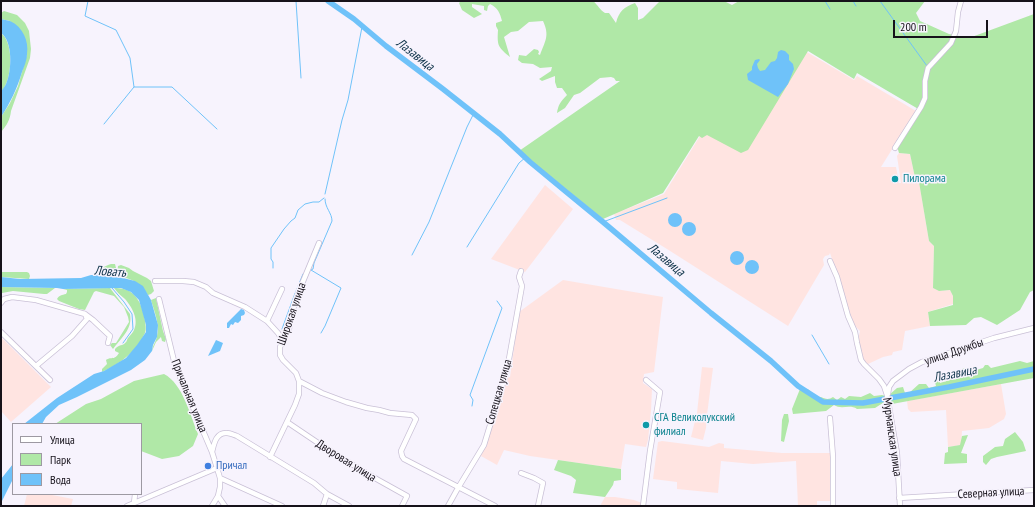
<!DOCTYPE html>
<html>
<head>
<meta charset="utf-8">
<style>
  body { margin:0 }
  #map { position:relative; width:1035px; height:507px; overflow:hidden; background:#f7f3fd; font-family:"PT Sans Narrow",sans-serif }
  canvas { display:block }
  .frame { position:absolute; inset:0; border:2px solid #16121a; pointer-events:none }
  .legend { position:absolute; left:12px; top:423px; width:130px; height:72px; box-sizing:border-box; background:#f7f3fd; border:1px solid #9d99a2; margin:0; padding:5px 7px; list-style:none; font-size:12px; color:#16121a }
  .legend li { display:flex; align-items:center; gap:8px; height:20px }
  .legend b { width:20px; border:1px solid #9d99a2 }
  .scale { position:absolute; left:893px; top:20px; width:95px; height:18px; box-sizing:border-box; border:2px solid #16121a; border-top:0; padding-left:5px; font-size:12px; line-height:14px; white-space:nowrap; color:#16121a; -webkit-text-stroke:3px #f7f3fd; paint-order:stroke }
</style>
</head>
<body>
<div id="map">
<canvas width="1035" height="507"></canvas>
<div class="frame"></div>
<ul class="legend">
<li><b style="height:5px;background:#fff"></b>Улица</li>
<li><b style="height:11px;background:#b0e8a7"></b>Парк</li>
<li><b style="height:11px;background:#6fc2f9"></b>Вода</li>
</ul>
<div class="scale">200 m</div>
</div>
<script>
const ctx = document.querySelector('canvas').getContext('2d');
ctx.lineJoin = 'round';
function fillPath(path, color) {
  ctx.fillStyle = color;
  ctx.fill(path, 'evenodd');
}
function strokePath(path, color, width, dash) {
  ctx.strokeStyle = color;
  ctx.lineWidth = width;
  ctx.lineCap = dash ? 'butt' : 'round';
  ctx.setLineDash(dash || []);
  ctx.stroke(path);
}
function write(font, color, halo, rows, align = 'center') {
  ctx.font = font + ' "PT Sans Narrow",sans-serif';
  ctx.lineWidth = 3;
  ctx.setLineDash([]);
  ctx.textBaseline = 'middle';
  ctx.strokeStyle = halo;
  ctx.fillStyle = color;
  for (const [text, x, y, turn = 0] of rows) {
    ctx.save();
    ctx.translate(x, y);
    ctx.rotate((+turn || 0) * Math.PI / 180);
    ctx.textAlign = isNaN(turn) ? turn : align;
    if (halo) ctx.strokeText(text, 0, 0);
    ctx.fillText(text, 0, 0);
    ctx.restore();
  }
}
const industrial = new Path2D(`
  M795,45l59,35 3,-4 59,35 -35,56h15l3,16h2l-4,-27 2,-3 11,1 6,28 3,-1 10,60 5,5 -1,42 6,3 11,-1 3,6v8l-25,8 2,14 -25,5 -3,19 -9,2 -1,3 -9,2 -15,7 -3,-1 -2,-4 -5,-18 2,-10 -6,-6 -24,-72 -1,2 -4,1 -2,3 1,6 -36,61 -121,-77 -47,-29h-4l-2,-6 50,-20 36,-58z
  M545,185l28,24 -48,63 -34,-13z
  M563,280l100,17 -9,75 -10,2 -1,9 9,6 -1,22 -3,29 -2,7 -21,-3 -4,25 -91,-13 -26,-6 -7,15 -16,-9 7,-17 9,-35 2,1 7,-27 4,-1 9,-65z
  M1,337l50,50 -40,35 -10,-11z
  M702,367l11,1 -6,47 -1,13 -3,12 -12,-3 6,-24z
  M1001,384l5,30 -2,5 -15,9 -27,3 -1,14 -13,2 -2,-37 -35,2 -3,-3 -1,-8z
  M662,441l47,6 10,-4 5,1v4l58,5h48l1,48h-14v5h-19l-2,-45 -43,3 -32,-3 -3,32 -41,-4v-7l-24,-3 5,-37z
  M27,494h20l26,5 -2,7h-47z
  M605,497h10l19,3 8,3 -1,3h-41z`);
const green = new Path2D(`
  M461,1h132c5,4 7,9 12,12h4l7,10c3,-12 8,-16 19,-20l3,5v12l5,-2 17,-17h64l8,4 7,-4h186l-9,12 4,8 29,13 20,4 65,-24v276l-4,2 -10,18 -23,15 -16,-8 -7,1 -8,7 -36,1 -2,-14 25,-7v-9l-3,-6 -11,1 -6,-3 1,-42 -5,-5 -10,-59h-3l-6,-28 -11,-1 -2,-7 23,-36 -63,-37 -3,6 -46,-28 -60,99 -7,3 -34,-18 -5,3 -3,-2 -36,57 -60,26 -84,-68 101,-70h-4l-2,-3 -3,-1 -11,1 -20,15 -6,2 -9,13 -8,5c1,-8 4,-12 10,-18l-5,-7h-5l-2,-6v-6l-13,5 -3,-2 12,-8 1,-4 -12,1 -7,-4 -11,-1 -4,-3 1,-5 7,1 8,-7 4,1 1,2 -1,2 2,1c5,-14 10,-19 3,-34l-14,1 -11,9 -7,1 -7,5 6,20c-12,-10 -13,-11 -12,-27l-2,-4v-3l6,-2c-2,-8 -4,-13 -12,-17l-2,2 -1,5 -3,-1v-4l-12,-2v3l10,7 -8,4 -12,-8 -3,-7z
  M4,11l13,4 8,8 4,8 2,18 -1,9 -19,53c-1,9 -4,14 -10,21v-15l9,-14 8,-17 9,-32 -17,-33 -9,-2v-6z
  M1,33c12,9 11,38 5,51 -1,3 -3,5 -5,8z
  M111,264h4l1,4 -3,5v3l-16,-1c1,-6 8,-9 14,-11z
  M121,265l8,3 4,3 14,7 4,3 3,10 -3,3 -3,1c-9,-14 -16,-16 -31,-19l1,-10z
  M1,272h26l2,1 1,3 -1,3 -28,-2z
  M1,287l54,1 -8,6h-3l-31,-3 -11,2z
  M110,288l20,26c3,15 -9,24 -17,35l-3,-4 2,-2h4l13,-21 -1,-5 -4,-10 -10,-11 -18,-5 -2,1 -9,18 -6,-1 -20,-8 -2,-2c2,-4 5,-4 9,-5l1,-2v-2l-4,-1z
  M114,288c6,0 14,1 18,5 2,1 5,5 6,7 4,5 10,27 7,33 -8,18 -25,31 -43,39v-3l5,-5 -1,-4c6,-4 8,1 13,-7l-4,-2v-2c4,-5 8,-3 10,-6 2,-1 2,-4 3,-5 2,-3 5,-5 6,-8 5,-11 -2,-23 -9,-31 -4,-3 -8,-7 -11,-11z
  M156,298l7,33 3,8 -1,3 -3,-1 -1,-4 -5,5 -4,9c1,-7 4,-9 5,-15 3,-12 -3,-25 -6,-36z
  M1020,361l7,2 7,-2v17l-142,26 -3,-3v-6l8,-7 6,-1 2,6h4l10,-9h7l3,4 7,-2 -1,-4 2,-3h3v4l10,-3 2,-6 12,-6 5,4 14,-4 2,-3h3l3,3z
  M164,374c19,10 26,41 34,60l-5,12 -14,10 -17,3 -21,-8v-27h-86l31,-20 15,-5 33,-18z
  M803,388c1,0 5,1 6,2 4,4 4,9 12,7 4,2 8,3 12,0l4,3 4,-3 4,2 4,-3 12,1 9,-4 4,3 8,-1 4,1v5l-11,7 -18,1c-7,-5 -16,1 -23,-4l-8,6 -33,3 -1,-5 8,-20z
  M784,414h4l1,7 -5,21 -3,-1 1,-21z
  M1015,432l8,10 3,9 -29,6 -6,2 -5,6 -3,-3v-6l12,-9 8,-1 2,-7z
  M968,435l-7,18 6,1v9l-23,1 1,-11 3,-1v-5l12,-2 2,-9z
  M558,460l63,9v11l-7,1 -1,4 -8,12 -32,-4 3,-13 -5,-4 -17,-6z`);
const water = new Path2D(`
  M1,19c3,1 6,1 9,2 13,6 19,20 17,33 0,6 -3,13 -5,18 -5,17 -12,31 -21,45 0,-6 -1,-20 0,-25 1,-3 4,-5 5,-8 6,-13 7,-43 -5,-51z
  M781,50l4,1 4,4v5l4,4 1,5 -6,15 -10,13 -30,-17 -1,-6 5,-4v-3l3,-7 4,-1 1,1 -3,4 1,4 2,3 5,-1 6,-8 4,-1 2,-3 1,-6z
  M668 220a7 7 0 1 1 14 0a7 7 0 1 1-14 0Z
  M682 229a7 7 0 1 1 14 0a7 7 0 1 1-14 0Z
  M730 258a7 7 0 1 1 14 0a7 7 0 1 1-14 0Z
  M745 267a7 7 0 1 1 14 0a7 7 0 1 1-14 0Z
  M91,275h6l22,2 16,4 8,5 8,14 7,25 -1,12 -4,8 -1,6 -7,9 -14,10 -54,27 -18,8 -13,12 -4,7h-10l-2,-1 -1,1h-5l33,-26 37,-24 10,-3 22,-13 11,-13 9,-13v-7l-7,-25 -8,-8 -10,-4 -58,1 -6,-1 -56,-1v-10l19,2 61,-1z
  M241,309l3,1 1,3 -1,2 -3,1v4l-3,3 -3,-1 -2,3 -2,-1 -2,4h-2v-5z
  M216,340l7,3 -3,8 -12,5z
  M13,464v15l-12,24v-24z`);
const stream = new Path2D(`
  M88,1l-3,15 31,14 14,28 4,29h38l45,42
  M296,1l5,77
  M825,1l5,8
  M853,1l3,5
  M880,1l47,65
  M104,124l30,-37
  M325,194l17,-74 6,-20 14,-73
  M603,222l64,-24
  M467,247l52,-84 7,-6
  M412,255l17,-33 38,-95 7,-14
  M273,268v-6l-2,-3v-11l13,-19 7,-8 4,-3 3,-8 7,-6 8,-2h6l5,-4
  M112,288l12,14 8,12 1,15 -10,14
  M282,329l12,-33 9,-22
  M321,333l4,-7 16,-38 -30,-18 2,-1 1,-6 18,-42c0,-8 -7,-13 -7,-22
  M812,335l17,29
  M279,346v-7
  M472,406l1,-6 -3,-5 32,-87 -5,-7`);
const river = new Path2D(`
  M328,1l26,18 32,27 57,43 57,45 30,28 35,29 38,31 108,91 60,48 27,25 25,16 40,1 86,-16 85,-18`);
const minor = new Path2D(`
  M895,148l26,-41 4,-9v-17l3,-13 23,-25 5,-12 2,-19 3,-11
  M319,243l-20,48 -7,21 -3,17 -9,18v8l3,5 13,13 3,8 23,12 24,9 21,6 12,2 11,3 22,2 4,4 -15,32 1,5 2,3 91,47
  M830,261l7,16 11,39 7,16 2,11 4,17 3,4 15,15 5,7 3,9 10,58 3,53
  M155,281h28l11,1 12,5 7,6 32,14 22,14 11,12 5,8
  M159,299l16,66 37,87 5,16 3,10v9l-2,9 -6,10
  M1,303l3,-4 8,-2 24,3 49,14 2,5 -15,17 -36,30
  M85,314l8,6 17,16 -2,7
  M267,321l15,-32
  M1,332l49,48
  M888,394l1,-7 4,-6 16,-12 13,-7 72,-24 40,-10
  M830,418l3,39v49
  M287,422c39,27 79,52 120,74l-5,10
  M212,452c2,-8 4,-20 15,-19 3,0 7,2 10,3l77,47 13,11 22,12
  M270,457l25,-52 4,-11v-13
  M521,473l13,5 9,5 -5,23
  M220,478l62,28
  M218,496l7,10
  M899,498l135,-8
  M134,503l1,-9
  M127,506l90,-38
  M323,506l4,-12
  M448,506l10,-18 26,-43 23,-75 15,-84 -3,-9 2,-6
  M643,506l7,-55 10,-59 -14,-12`);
const markers = [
  [895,179,4,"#0f9aa8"],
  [646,425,4,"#0f9aa8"],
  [208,466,4,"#3f7fe0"]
];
const cultureNames = [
  ["Пилорама",903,179],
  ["СГА Великолукский",654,418],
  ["филиал",654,432]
];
const streetNames = [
  ["Широкая улица",292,314,-71],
  ["улица Дружбы",954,352,-19],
  ["Сопецкая улица",499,392,-74],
  ["Причальная улица",189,396,68],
  ["Мурманская улица",892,437,82],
  ["Дворовая улица",346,461,32],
  ["Северная улица",991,493,-3]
];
const shopNames = [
  ["Причал",216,466]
];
const waterNames = [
  ["Лазавица",415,55,38],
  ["Лазавица",666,260,40],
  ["Ловать",110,272,4],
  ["Лазавица",955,374,-11]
];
fillPath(industrial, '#ffe4e1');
fillPath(green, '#b0e8a7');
fillPath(water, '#6fc2f9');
strokePath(stream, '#6fc2f9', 1);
strokePath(river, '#6fc2f9', 5.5);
strokePath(minor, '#c9c0d6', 6);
strokePath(minor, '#fff', 4.5);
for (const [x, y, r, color] of markers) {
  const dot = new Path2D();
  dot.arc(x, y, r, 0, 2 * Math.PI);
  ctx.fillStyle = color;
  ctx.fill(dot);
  strokePath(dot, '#f7f3fd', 1.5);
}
write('12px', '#0d838f', '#f7f3fd', cultureNames, 'left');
write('12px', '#16121a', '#f7f3fd', streetNames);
write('12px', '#366cbe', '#f7f3fd', shopNames, 'left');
write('italic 13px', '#0c3147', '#f7f3fd', waterNames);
</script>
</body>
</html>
